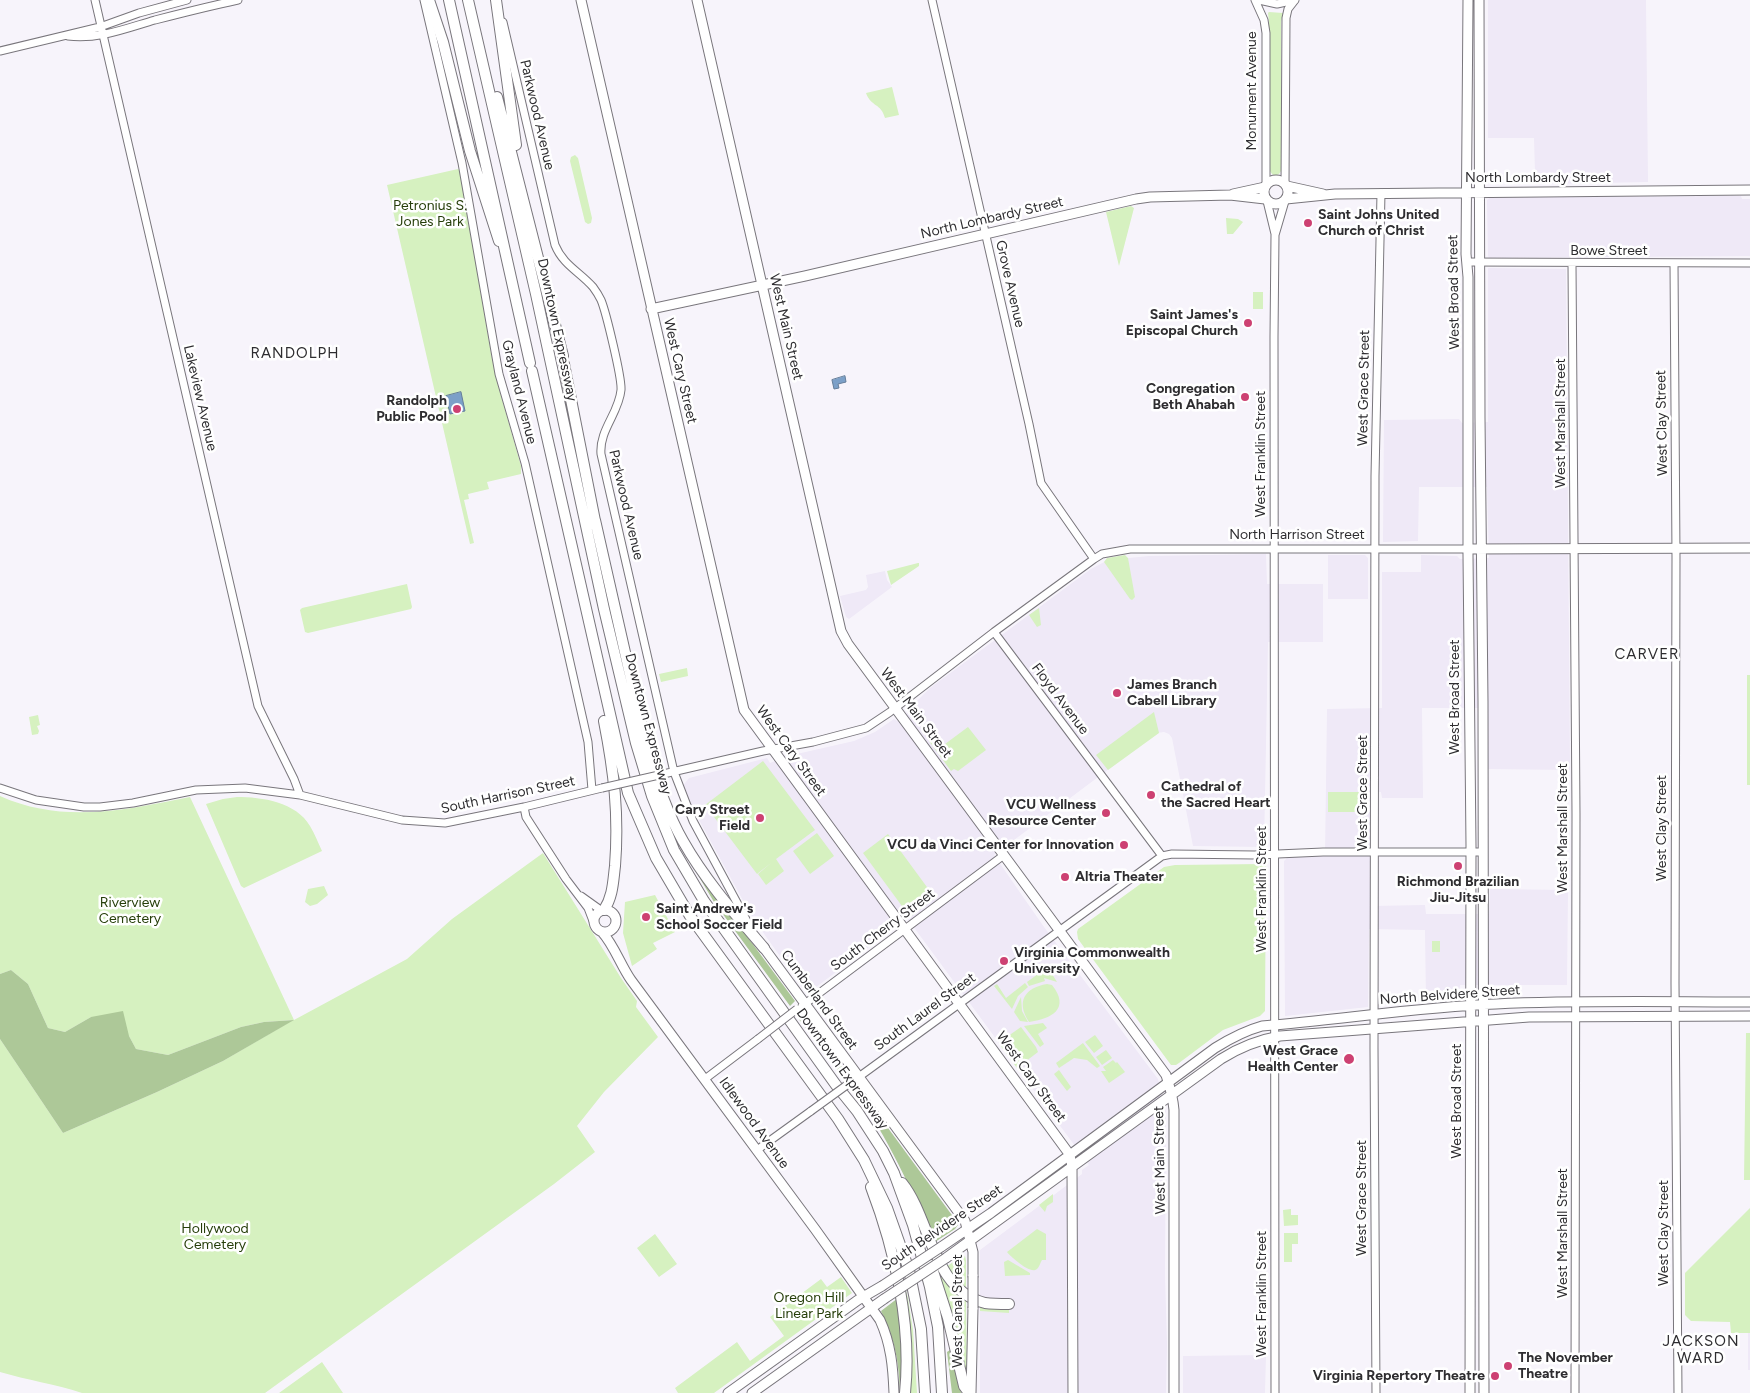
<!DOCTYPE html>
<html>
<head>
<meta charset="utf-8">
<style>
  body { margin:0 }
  canvas { display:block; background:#f7f4fb }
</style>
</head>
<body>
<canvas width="1750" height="1393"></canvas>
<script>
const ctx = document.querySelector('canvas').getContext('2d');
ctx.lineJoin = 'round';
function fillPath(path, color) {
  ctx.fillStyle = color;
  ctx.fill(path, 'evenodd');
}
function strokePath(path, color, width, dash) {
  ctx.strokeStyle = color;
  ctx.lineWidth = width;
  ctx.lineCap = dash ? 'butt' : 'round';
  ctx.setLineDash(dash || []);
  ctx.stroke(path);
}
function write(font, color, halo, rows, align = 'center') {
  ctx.font = font + ' Figtree,sans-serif';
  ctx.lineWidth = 5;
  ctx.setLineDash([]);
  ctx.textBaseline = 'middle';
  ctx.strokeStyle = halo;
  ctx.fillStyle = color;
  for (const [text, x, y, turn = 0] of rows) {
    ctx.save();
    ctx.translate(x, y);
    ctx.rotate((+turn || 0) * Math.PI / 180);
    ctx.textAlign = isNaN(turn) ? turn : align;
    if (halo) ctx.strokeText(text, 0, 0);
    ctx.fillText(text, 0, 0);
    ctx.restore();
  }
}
const built = new Path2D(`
  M1488,0h158l2,182 -104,2 -7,-4 -2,-7 -1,-35h-46z
  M1741,196l1,3h8v57l-261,2 -1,-2 -1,-56 3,-3z
  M1488,268l78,1 4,501 -83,-1v-61h-65l1,90h-41l-1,-6h-53v20h42l2,94 53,-1 1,9h63l1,-25 78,1 -1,95h-107l-1,10 -4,4 -29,3 -1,-72 -56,-1 -1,78 -83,9 -1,-155 4,-4 37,-1 2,-147 55,-1v-136h39v-17l36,1 3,3 29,-1 -2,-71h-68l-1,54 -35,1 1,-122 75,-1 3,4 26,-1z
  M1266,554l1,30h56v58h-55l-4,205 -71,-1 -21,-108 -3,-4 -5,-2 -7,1 -163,122 50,72 114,152 8,32 -1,165 2,68 -1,49h-186v-143l102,-76v-4l7,-5 -182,-247 -100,76 -55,-77 -53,-97 -17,-33 7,-9 78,-20 3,5 18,-7 66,-15 21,-9 19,-13 3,2 12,-9v-3l21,-21 161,-119 17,-9 41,-4z
  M1328,555h37l3,3v41h-40z
  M885,571l2,9 5,7 -43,32 -3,-2 -6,-21 26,-6 2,-3 -2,-12z
  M1750,1301v69h-2v-37h1z
  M1266,1355l-1,38h-82v-37z`);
const green = new Path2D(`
  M1269,12l14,1 -2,9v149l-2,3 -4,2 -3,-2 -2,-3 -1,-149 -1,-9z
  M892,87l7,28 -14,3c-4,-15 -14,-11 -19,-25z
  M575,155l3,3 14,60 -1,5 -3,1 -3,-2 -15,-61 1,-4z
  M458,169l2,2 31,182 7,32 23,81v8l-34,8 2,7 -21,5 1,5 -5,1 10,43 -4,1 -83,-359z
  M1131,206l3,2 -15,58 -13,-54z
  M1226,218l12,1 5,3 -10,12h-6z
  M1253,292h10v17h-10z
  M1125,555l3,3 7,39 -3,3 -2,-1 -26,-37 3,-4z
  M918,563h1v3l-28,19 -4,-14z
  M407,584l5,23 -1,2 -103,24 -3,-1 -5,-22 2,-2z
  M1039,608l2,17 -4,2 -8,-12z
  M687,668l1,8 -27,6 -2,-8z
  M1747,675h3v110h-3z
  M1154,712l5,21 -51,37 -12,-15z
  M38,715l2,10 -3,1 2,5 -1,3 -6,1 -3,-18z
  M968,727l18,23 -28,21 -4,-2 -3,2 -22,-30 5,-4 7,10z
  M763,761l52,69 -39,29 8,12 -18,14 -8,-11 13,-11 -14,11 -52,-69z
  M1328,792h40v20h-40z
  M0,796c62,28 126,14 190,1l104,223 113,-61 45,-40 91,-66 78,125 16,23 -1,6 22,30 -54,55 -27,34 18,26 -41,32 -289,209h-183c-27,-9 -55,-13 -82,-21v-333l63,94 94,-41 66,-31 70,-41 -29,2 -23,5 -73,28 -32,-6 -7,-13 -38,-19 -26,15 -17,-4 -20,-44 -17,-14 -11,4z
  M237,797c25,0 59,5 73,29 5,8 8,17 12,25l-78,37 -3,-2 -35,-82 17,-5z
  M817,833l17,23 -24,18 -17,-23z
  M888,834l47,64 -25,19 -47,-64z
  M1263,864l3,2 -1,145 -5,5 -37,14 -44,33 -3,2h-5l-93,-126 -1,-7 1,-3 86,-62 11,-2z
  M324,886l4,9 -11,9 -7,2 -5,-4 3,-13z
  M655,895l20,37 -22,11 4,6 -25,17 -9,-33 2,-31z
  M1432,941h8v11h-8z
  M1049,966l5,7 -2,1 5,8 -13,-4 1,3 -16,5 -2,-4z
  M1025,983l3,4 -10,9 -6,13 -18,-23 3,-2 9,14z
  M1047,984l5,1c19,24 -1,34 -23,37 -13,-20 -5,-34 18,-38z
  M1021,997l1,14 6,11 -8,-1 -6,-9z
  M1043,1023l4,5 -9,6 6,10 -4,3 -16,-21z
  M1021,1027l15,20 2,5 -21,16 -17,-23 3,-1 -2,-3z
  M1746,1033h4v147h-6z
  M1095,1035l8,11 -9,7 -9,-11z
  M1083,1043l17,23 -3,2 -10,-8 -13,-2 -15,10 -3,-5z
  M1106,1050l6,8 -10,7 -6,-8z
  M1113,1060l3,3 1,-1 8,10 -16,11 -8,-12h5l-3,-4z
  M1059,1070l12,17 -4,4 -13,-17z
  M1053,1194v8l-6,4 -2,6 -6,-7z
  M1750,1208v125h-19l-1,-11 -39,-1 -6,-6v-42z
  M1291,1209v6h7v10l-14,1 -1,-16z
  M1037,1229l9,5v26h-4c-2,3 -3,9 -7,10 -7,2 -24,-13 -28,-18z
  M1284,1233h14v11h-6v18h-8z
  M655,1234l22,30 -18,13 -22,-29z
  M963,1255l2,1 1,4v29l-8,-7 -12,-15z
  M897,1257l11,41 5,32 4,63h-10z
  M1008,1260l22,13v2l-25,1 -1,-14z
  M941,1270l25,27 1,87 -31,-111z
  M841,1277l11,16 -138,100h-36l-3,-5 62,-46 13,19 34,-25 -14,-19 51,-38 6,8z
  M980,1305l29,2v6l-29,-2z
  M322,1362l21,31h-64z`);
const forest = new Path2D(`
  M683,850l112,151 -5,5 -76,-104z
  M11,970l17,14 20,44 17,4 26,-15 32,-6 6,25 7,13 32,6 73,-28 23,-5 30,-2 -71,41 -66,31 -94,41 -63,-94v-65z
  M802,1015l5,3 41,57 1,1 -4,4 -47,-62z
  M857,1087l20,26 80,109 1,3 -3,4 -20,13c-25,-54 -46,-104 -82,-153z
  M898,1298l4,41v54h-2c-1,-31 -5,-54 -19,-82z
  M950,1350l3,2 8,41h-9l-5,-41z`);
const water = new Path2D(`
  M845,376l1,6 -8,2 1,4 -5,1 -2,-9z
  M461,392l4,19 -15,3 -4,-18z`);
const minor = new Path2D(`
  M95,0l163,706 36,73 6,16
  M424,0l38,163 37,211 26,89 63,279 4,48
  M932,0l97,424 12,59 53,76
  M1255,0l9,20 2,13v152
  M1259,0l18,4 18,-4
  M503,22l52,223c8,20 25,27 38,42 3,4 6,9 8,13 5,12 21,78 20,90 -2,23 -22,40 -20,64l73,318 19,49 56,104
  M68,36c30,4 59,-8 87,-16 27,-7 55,-14 83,-20
  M0,51l100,-24 39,-14 48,-13
  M1285,184l1,-166 2,-9 7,-9
  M1267,201l8,33
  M1467,262l283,1
  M1674,263l2,294 -1,426 3,410
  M1572,264l4,550 -1,579
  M994,632l168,224
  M659,775l104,-24 50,-9 53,-14 24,-16 104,-80 100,-73 8,-5 28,-5h339
  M0,788l36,12 48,7h16l33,-4 63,-13 49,-2 55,7 102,25 43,3 79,-16 78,-19
  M524,807l2,10 40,62 22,29 5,13
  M581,896l21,15
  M802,1006l202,-151
  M705,1079l53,-40
  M856,1079l306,-223 10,-2 83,1 68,-3h160
  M757,1150l54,-39
  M1275,1393l-1,-1056 1,-102 10,-34
  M1376,1393l-2,-345 1,-572 6,-283`);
const major = new Path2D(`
  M581,0l163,710 326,445 2,12 1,226
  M697,0l144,631 7,13 318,431c4,12 7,23 8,35v283
  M1468,0l-2,254 2,23v278l3,290 -1,548
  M1479,0l1,418 3,283 1,692
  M1264 192a12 12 0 1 1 24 0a12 12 0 1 1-24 0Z
  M1287,186l36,8
  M1233,194l32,-7
  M1286,199l49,-5 415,-4
  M651,309l154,-33 331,-77 14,-2 80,-2 35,4
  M1469,549l281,-1
  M594 921a11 11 0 1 1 22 0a11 11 0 1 1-22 0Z
  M602,932c12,13 19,34 29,48l184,249 65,91c11,24 13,47 14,73
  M764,948l201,273 8,31v24
  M941,1247l50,-34 224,-165c16,-10 29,-17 47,-22 78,-6 155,-19 234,-22 84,-4 169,-2 254,-2
  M946,1258l275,-199c19,-12 36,-19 59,-23l249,-19 221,-1
  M728,1393l130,-93 24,-14
  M752,1393l132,-94
  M971,1393l2,-85`);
const highway = new Path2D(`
  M429,0l14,42 27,109 29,90
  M449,0l81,363
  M468,0l68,294 68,315 32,134 16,53 22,54 30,51 132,184 21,26 26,40 11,22 19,52 17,62 8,40 4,66
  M496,0l20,145
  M497,97l66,259
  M564,364l32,162
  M532,371l96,422 28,65 34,58 148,203 26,41 11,23 12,25 22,62 12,59 4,64
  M595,520l51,225c9,32 20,66 37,96 22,39 52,73 81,107
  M604,721c10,51 15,93 11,145 -2,16 -2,30 -11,44
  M902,1183c29,36 30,107 83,120 8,1 16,1 24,1
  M871,1187c24,63 41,138 34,206
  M931,1265l17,53 16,68 5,7`);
const minorBridge = new Path2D(`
  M602,788l57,-13
  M758,1039l39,-30
  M811,1111l40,-29`);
const majorBridge = new Path2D(`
  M882,1286l59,-39
  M884,1299l62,-41
  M973,1308v-32`);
const markers = [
  [1308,223,5,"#cd4172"],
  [1248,323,5,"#cd4172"],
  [1245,397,5,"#cd4172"],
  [457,409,5,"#cd4172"],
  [1117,693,5,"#cd4172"],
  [1151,795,5,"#cd4172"],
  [1106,813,5,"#cd4172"],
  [760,818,5,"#cd4172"],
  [1124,845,5,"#cd4172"],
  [1458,866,5,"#cd4172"],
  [1065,877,5,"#cd4172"],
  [646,917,5,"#cd4172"],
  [1004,961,5,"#cd4172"],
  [1349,1059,6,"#cd4172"],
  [1508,1366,5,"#cd4172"],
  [1495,1376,5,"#cd4172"]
];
const streetNames = [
  ["Monument Avenue",1252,91,-90],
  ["Parkwood Avenue",537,115,77],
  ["North Lombardy Street",1538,178],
  ["North Lombardy Street",992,218,-13],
  ["Bowe Street",1609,251],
  ["Grove Avenue",1010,284,77],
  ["West Broad Street",1454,292,-91],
  ["West Main Street",786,327,77],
  ["Downtown Expressway",557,330,78],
  ["West Cary Street",680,371,77],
  ["West Grace Street",1364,388,-89],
  ["Grayland Avenue",519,392,76],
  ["Lakeview Avenue",200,398,77],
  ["West Marshall Street",1561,423,-90],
  ["West Clay Street",1662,423,-91],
  ["West Franklin Street",1261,454,-90],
  ["Parkwood Avenue",626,505,77],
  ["North Harrison Street",1297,535],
  ["West Broad Street",1455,697,-90],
  ["Floyd Avenue",1060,699,53],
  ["West Main Street",916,713,53],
  ["Downtown Expressway",648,724,75],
  ["West Cary Street",791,751,54],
  ["West Grace Street",1363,793,-90],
  ["South Harrison Street",508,795,-12],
  ["West Marshall Street",1563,828,-90],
  ["West Clay Street",1662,828,-90],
  ["West Franklin Street",1262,889,-90],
  ["South Cherry Street",883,930,-37],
  ["North Belvidere Street",1450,995,-4],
  ["Cumberland Street",819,1000,54],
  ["South Laurel Street",925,1012,-36],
  ["Downtown Expressway",842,1069,54],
  ["West Cary Street",1031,1077,54],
  ["West Broad Street",1457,1101,-90],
  ["Idlewood Avenue",754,1123,54],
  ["West Main Street",1160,1160,-91],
  ["West Grace Street",1362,1198,-90],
  ["South Belvidere Street",942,1228,-34],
  ["West Marshall Street",1563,1233,-90],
  ["West Clay Street",1664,1233,-90],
  ["West Franklin Street",1262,1294,-90],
  ["West Canal Street",958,1311,-90]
];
const parkNames = [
  ["Petronius S.",430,206],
  ["Jones Park",430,222],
  ["Riverview",130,903],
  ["Cemetery",130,919],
  ["Hollywood",215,1229],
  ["Cemetery",215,1245],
  ["Oregon Hill",809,1298],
  ["Linear Park",809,1314]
];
const poiNames = [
  ["Saint Johns United",1318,215,"left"],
  ["Church of Christ",1318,231,"left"],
  ["Saint James's",1238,315],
  ["Episcopal Church",1238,331],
  ["Congregation",1235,389],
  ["Beth Ahabah",1235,405],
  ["Randolph",447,401],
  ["Public Pool",447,417],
  ["James Branch",1127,685,"left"],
  ["Cabell Library",1127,701,"left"],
  ["Cathedral of",1161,787,"left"],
  ["the Sacred Heart",1161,803,"left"],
  ["VCU Wellness",1096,805],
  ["Resource Center",1096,821],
  ["Cary Street",750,810],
  ["Field",750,826],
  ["VCU da Vinci Center for Innovation",1114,845],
  ["Altria Theater",1075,877,"left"],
  ["Richmond Brazilian",1458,882,"center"],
  ["Jiu-Jitsu",1458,898,"center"],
  ["Saint Andrew's",656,909,"left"],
  ["School Soccer Field",656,925,"left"],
  ["Virginia Commonwealth",1014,953,"left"],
  ["University",1014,969,"left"],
  ["West Grace",1338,1051],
  ["Health Center",1338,1067],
  ["The November",1518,1358,"left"],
  ["Theatre",1518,1374,"left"],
  ["Virginia Repertory Theatre",1485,1376]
];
const neighbourhoodNames = [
  ["RANDOLPH",295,354],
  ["CARVER",1647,655],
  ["JACKSON",1701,1342],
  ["WARD",1701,1359]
];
fillPath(built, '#efe9f7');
fillPath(green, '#d6f1c0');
fillPath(forest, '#adc898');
fillPath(water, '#7ca0c8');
strokePath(water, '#657e9a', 1);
strokePath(minor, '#79767c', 9);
strokePath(major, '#79767c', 11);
strokePath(highway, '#79767c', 12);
strokePath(minor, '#fff', 7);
strokePath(major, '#fff', 9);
strokePath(highway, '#fff', 10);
strokePath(minorBridge, '#79767c', 9, []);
strokePath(majorBridge, '#79767c', 11, []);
strokePath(minorBridge, '#fff', 7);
strokePath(majorBridge, '#fff', 9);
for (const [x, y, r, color] of markers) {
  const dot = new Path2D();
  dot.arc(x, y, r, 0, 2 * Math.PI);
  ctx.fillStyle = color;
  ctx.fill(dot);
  strokePath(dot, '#fff', 2);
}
write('14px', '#2e2d30', '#fff', streetNames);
write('14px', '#263e0a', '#fff', parkNames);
write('bold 14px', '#2e2d30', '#fff', poiNames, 'right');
ctx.letterSpacing = '1px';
write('15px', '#2e2d30', '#fff', neighbourhoodNames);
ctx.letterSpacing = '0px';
</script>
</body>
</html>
